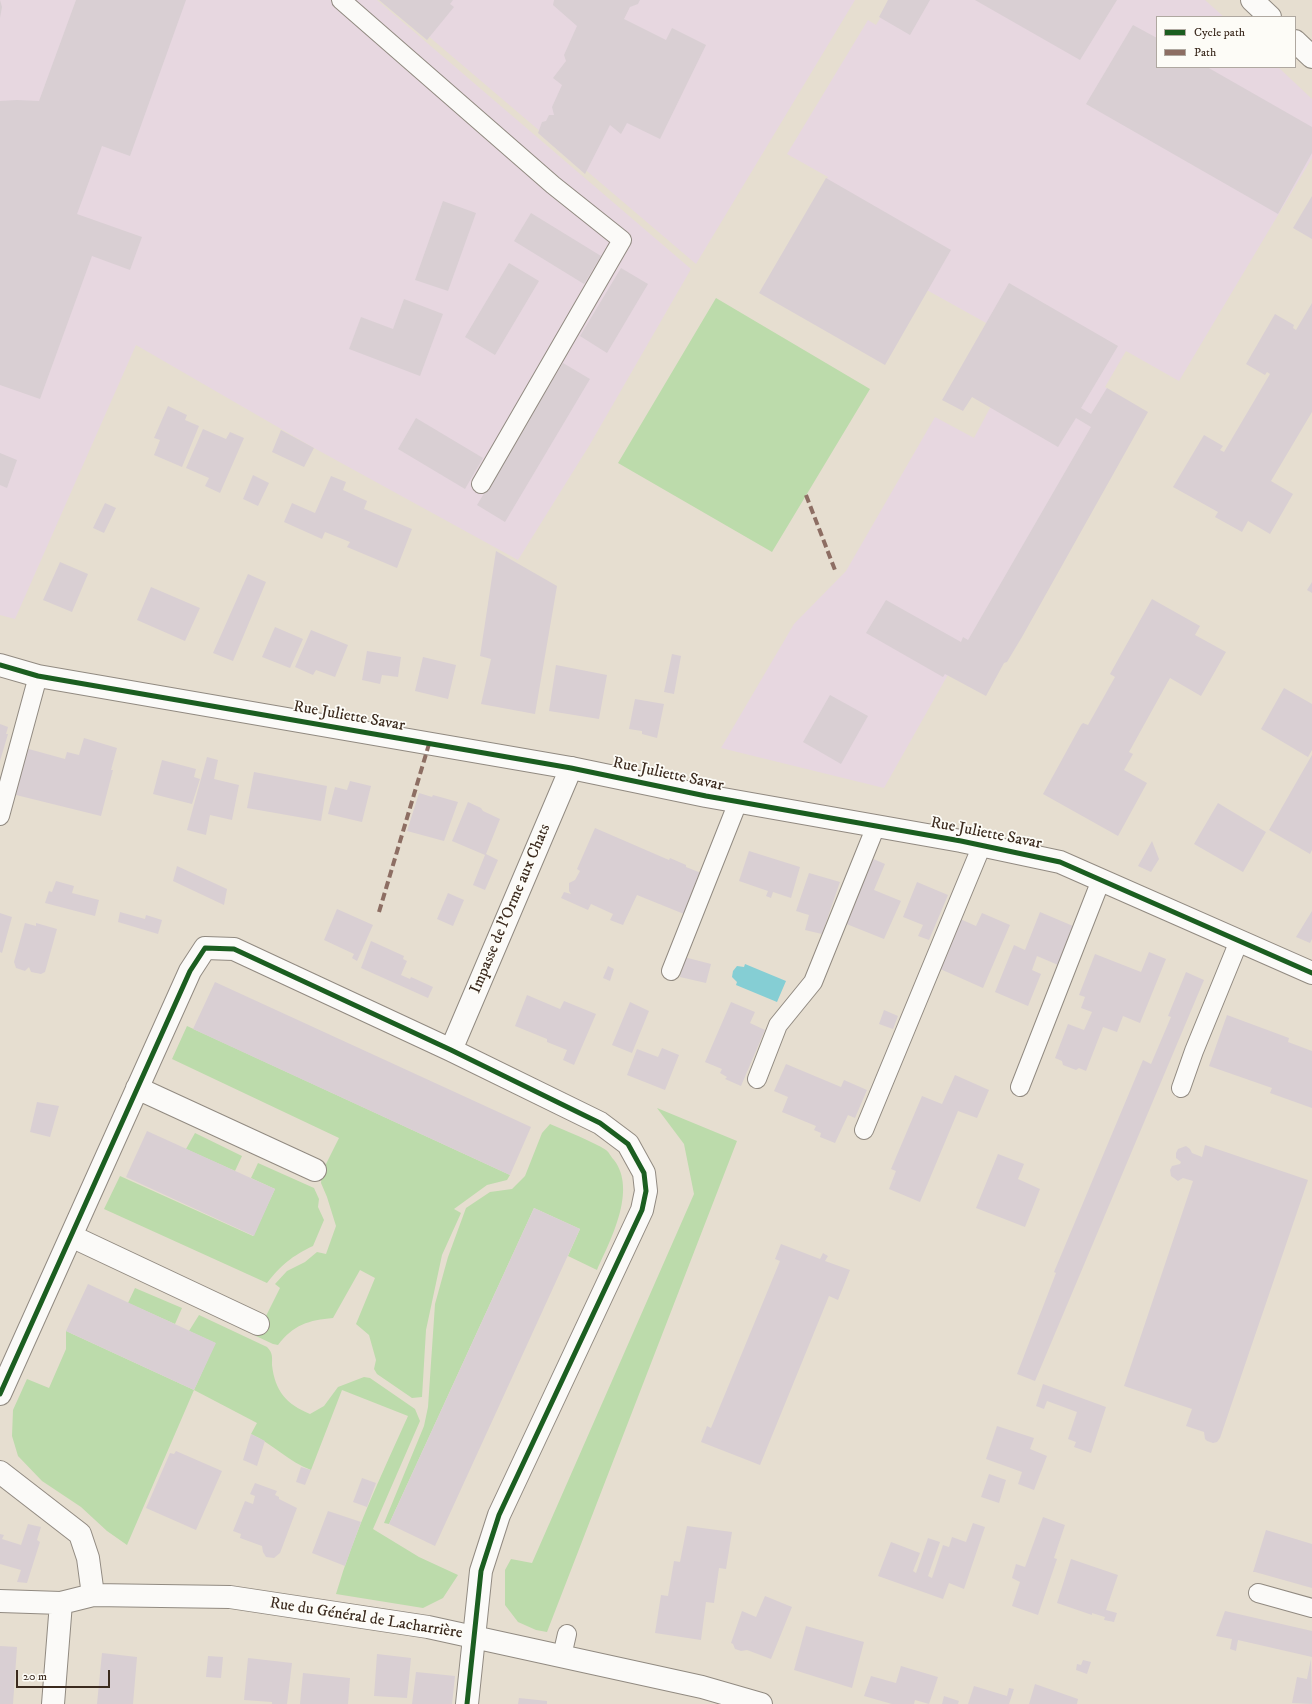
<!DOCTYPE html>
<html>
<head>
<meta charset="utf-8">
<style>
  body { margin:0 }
  #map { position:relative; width:1312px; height:1704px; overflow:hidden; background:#e6ded0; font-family:"IM FELL DW Pica",serif }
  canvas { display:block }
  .legend { position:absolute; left:1156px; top:16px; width:140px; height:52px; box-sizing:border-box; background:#fdfcf7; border:1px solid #afa8a0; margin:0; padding:5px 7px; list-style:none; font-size:12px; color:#3b2a1e }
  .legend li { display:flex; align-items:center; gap:8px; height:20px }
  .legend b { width:20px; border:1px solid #afa8a0 }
  .scale { position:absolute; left:16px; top:1670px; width:94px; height:18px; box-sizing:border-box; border:2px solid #3b2a1e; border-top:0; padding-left:5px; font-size:12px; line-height:14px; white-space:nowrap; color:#3b2a1e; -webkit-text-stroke:3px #fdfcf7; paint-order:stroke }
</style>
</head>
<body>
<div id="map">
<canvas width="1312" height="1704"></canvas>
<ul class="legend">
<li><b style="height:5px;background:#1b5e20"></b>Cycle path</li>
<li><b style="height:5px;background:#8d6e63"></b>Path</li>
</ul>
<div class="scale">20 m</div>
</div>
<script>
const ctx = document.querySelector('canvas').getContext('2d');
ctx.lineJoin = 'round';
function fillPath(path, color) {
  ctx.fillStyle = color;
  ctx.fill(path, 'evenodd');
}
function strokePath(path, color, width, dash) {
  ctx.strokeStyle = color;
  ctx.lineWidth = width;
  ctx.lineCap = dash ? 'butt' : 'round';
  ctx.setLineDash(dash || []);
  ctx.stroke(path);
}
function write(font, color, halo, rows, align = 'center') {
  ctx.font = font + ' "IM FELL DW Pica",serif';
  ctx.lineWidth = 3.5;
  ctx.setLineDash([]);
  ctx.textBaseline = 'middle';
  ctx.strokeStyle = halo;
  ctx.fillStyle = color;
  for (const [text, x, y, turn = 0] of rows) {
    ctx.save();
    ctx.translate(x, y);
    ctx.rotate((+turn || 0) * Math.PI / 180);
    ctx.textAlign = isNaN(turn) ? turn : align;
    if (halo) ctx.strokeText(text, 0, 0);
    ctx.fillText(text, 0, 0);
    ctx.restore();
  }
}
const built = new Path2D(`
  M0,0h377l314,269 -102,177 -71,114 -204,-112 -178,-103 -121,274 -15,-4z
  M386,0h469l-159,264z
  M891,0h314l19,17h-67v50h121l34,32v59l-133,223 -53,-30 -21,36 40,26 -195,258 -66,117 -163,-40 73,-124 52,-53 89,-154 39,21 17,-32 -3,-82 -63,-35 -163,2 66,-114 -41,-23 81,-134 8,5z`);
const green = new Path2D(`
  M716,298l154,91 -98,163 -154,-89z
  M187,1026l323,149 -3,5 -20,5 -33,24 7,4 -19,42 -16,75 -4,67 -10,1 -35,-24 -3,-5 2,-9 -7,-25 -13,-11 19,-46 -15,-8 -27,48c-24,2 -40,7 -55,27l-5,-1 -17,-8 24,-48 -5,-4 12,-13 18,-9 12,-10 9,2 10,-28 -9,-29 -6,-14 1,-11 17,-34 -167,-79z
  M657,1108l80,33 -190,491 -11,-2 -18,-8 -13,-17v-35l6,-11 21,4 162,-369 -10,-50z
  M550,1124c16,7 42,17 56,26 3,2 5,7 8,10 23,30 -3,79 -17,110l-29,-14 12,-27 -46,-21 -145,316 -5,-1 40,-97 4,-19 7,-103 13,-47 18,-49 24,-16 22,-3 13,-13 17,-43z
  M195,1133l47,23 -7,15 -49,-22z
  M258,1163l56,25 5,11 -1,8 6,13 -11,26c-21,10 -32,19 -46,37l-163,-74 16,-33 133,60 22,-47 -24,-11z
  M135,1288l47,20 -7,16 -47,-21z
  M199,1315l68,32c6,6 5,10 5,18 3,26 14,39 38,49l14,-8 14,-19 26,-10 6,1 45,31 5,12 -47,108 46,28 39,18 -15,23 -20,10 -87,-14c18,-62 46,-120 72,-178l-66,-26 -31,80c-22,-8 -38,-26 -60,-36l6,-11 -63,-33 -67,155 -20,-14 -26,-24 -39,-26 -24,-25 -6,-20 1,-26 14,-31 22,9 17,-39v-18l128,59 21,-47 -26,-12z`);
const water = new Path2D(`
  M745,964l41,17 -9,21 -41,-17 1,-3 -5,-5 1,-6 4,-5 7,1z`);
const building = new Path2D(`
  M0,0l2,7 -2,11z
  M76,0h110l-56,156 -28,-10 -25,68 65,23 -12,33 -38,-14 -52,143 -40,-14v-284l17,-1 22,1z
  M379,0h74l-3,4 4,3 -27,33z
  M554,0h86l-2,4 -8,3 -6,12 42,21 6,-12 34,17 -46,94 -33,-16 -6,11 -11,-9 -25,49 -47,-41 4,-11 4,-1 3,-6h5l-2,-8 10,-22 -9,-7 13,-17 -2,-6 13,-29 -24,-21z
  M888,0h42l-20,35 -31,-18z
  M975,0h142l-37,60z
  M1133,25l24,13v29h50l105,60v26l-34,61 -192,-110z
  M826,178l125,72 -66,115 -126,-72z
  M1312,196v43l-19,-11z
  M443,201l33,12 -28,78 -33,-11z
  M531,213l70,43 -17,28 -70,-43z
  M509,263l30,18 -44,74 -30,-18z
  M621,268l27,16 -41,69 -27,-17z
  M1009,283l109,63 -37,62 10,6 16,-26 41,24 -126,225 -15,25 -3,1 -18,33 -41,-22 -2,3 -77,-44 20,-33 75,42 2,-5 5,3 123,-213 -15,-9 -18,29 -86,-50 -9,14 -21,-11z
  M404,299l39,15 -23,62 -71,-27 12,-32 32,12z
  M1312,303v109l-41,69 22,13 -23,40 -22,-13 -6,11 -27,-15 3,-5 -45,-25 31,-52 19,11 -3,4 4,2 46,-78 -3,-2 -2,3 -19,-11 29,-50 19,11 -1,3 3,2z
  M563,363l27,16 -85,143 -28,-17z
  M168,406l19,9 -2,5 14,6 -17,41 -28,-12 6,-15 -6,-2z
  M416,418l67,40 -18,31 -67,-40z
  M203,429l23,10 4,-7 14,6 -24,55 -15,-7 4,-8 -23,-10z
  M281,430l33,18 -10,19 -32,-15z
  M0,453l17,7 -10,28 -7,-3z
  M253,475l16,8 -11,23 -15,-7z
  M331,476l15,6 -3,8 24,11 -3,8 48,20 -15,39 -50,-21 3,-5 -25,-10 -3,7 -38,-17 8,-19 23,10z
  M105,503l11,5 -12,25 -11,-5z
  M496,551l61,35 -22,128 -54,-10 10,-45 -11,-3z
  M60,562l28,12 -16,38 -29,-12z
  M248,574l18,8 -33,79 -20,-8z
  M1312,582v11l-5,-3z
  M151,587l49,21 -15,33 -48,-21z
  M1152,599l48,27 -5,9 31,17 -25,44 -31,-18 -41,74 4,2 -9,16 23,13 -29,53 -75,-42 38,-69 2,-2 5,2 27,-48 -5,-3z
  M275,627l28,12 -13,29 -28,-11z
  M311,630l37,15 -13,32 -19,-7 -3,5 -18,-8z
  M367,651l34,6 -3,20 -16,-2 -2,9 -18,-4z
  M672,654l9,2 -7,38 -10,-2z
  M423,657l33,8 -8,34 -33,-8z
  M556,665l51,10 -8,44 -50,-8z
  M1284,688l28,16v46l-4,7 -47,-28z
  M830,695l38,21 -27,48 -38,-22z
  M635,699l29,5 -7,34 -15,-4v-3l-13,-2z
  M0,724l8,3 -2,7h2l-8,27z
  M84,738l33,10 -6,22h2l-12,46 -89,-22 13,-46 40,11 2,-7 12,3z
  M1312,755v95l-2,4 -41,-24z
  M207,757l11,3 -4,19 25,6 -7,35 -22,-5 -4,20 -19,-5z
  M162,760l34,9 -2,8 6,2 -8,25 -39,-10z
  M254,772l73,14 -6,35 -74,-13z
  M350,781l21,5 -9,36 -34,-8 7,-27 12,3z
  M419,793l13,4 1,-2 25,7 -14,39 -37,-10z
  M468,802l13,6 2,3 17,8 -14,35 12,6 -13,30 -12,-5 12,-30 -33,-14z
  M1218,803l48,29 -23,40 -49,-28z
  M595,828l67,29 7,3 1,-2 16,7v2l15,6 -17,41 -47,-19 -14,30 -13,-5 3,-6 -22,-10 -3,6 -27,-12 3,-6 7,2 -2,-3v-8l6,-3 5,-9 -3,-2z
  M1152,841l7,18 -8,13 -13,-6z
  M749,851l51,16 -9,31 -18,-6 -2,6 -5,-2 2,-5 -29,-10z
  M871,858l14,6 -11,26 27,11 -17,38 -40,-16z
  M177,866l50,23 -3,16 -51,-24z
  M809,873l31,9 -18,52 -17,-4 4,-15 -13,-4z
  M56,881l18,5 -2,7 27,7 -4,16 -50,-13 4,-12 3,1z
  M917,882l31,13 -19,45 -11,-4 5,-11 -20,-8z
  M448,893l16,7 -11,26 -16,-7z
  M337,909l36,16 -16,36 -5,-3 2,-4 -30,-14z
  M1312,911v28l-2,4 -14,-6z
  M120,912l25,7 1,-4 16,5 -4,14 -40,-12z
  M1040,912l33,14 -15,39 -21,-9 -5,14 9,4 -13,32 -33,-14 19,-47 11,5z
  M0,913l12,4 -10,36 -2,-1z
  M982,913l28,12 -27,63 -45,-20 20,-50 18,8z
  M25,923l11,3v-3l21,6 -12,43 -4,2 -10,-2 -2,-5 -4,4 -9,-3 -2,-6z
  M371,941l33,15 -1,3 4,2 -6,14 9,4 1,-2 22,10 -5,11 -67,-30z
  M1149,952l17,7 -26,64 -17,-7 -6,16 -14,-5 -17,44 -7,-3 -3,2 -13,-5 -1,-4 -7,-3 13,-34 16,6 8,-18 -11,-4 4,-11 -6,-2 16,-41 46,18z
  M684,957l27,7 -5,19 -26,-6z
  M608,966l6,3 -4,12 -7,-3z
  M1186,972l18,8 -169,401 -18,-7 39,-101 -2,-1 89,-212 8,4 20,-47 -3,-1z
  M215,982l316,145 -21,48 -317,-146z
  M527,995l33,14 4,-8 32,13 -22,51 -11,-5 4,-10 -20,-8v-3l-32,-13z
  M630,1002l19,9 -17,42 -20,-8z
  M731,1002l24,10 -5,11 15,7 -24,56 -16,-7 2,-2 -7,-4 2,-4 -17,-7z
  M884,1010l14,6 -5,13 -14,-5z
  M1227,1015l62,23 -1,4 24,9v57l-42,-15 2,-5 -63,-22z
  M662,1048l17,7 -14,35 -38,-15 10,-26 21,8z
  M786,1064l55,23 3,-7 23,10 -12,28 -7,-3 -13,28 -15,-6 1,-4 -7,-3 2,-4 -34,-14 6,-15 -14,-6z
  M955,1075l34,15 -12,28 -19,-7 -38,91 -31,-13 7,-18 -5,-2 31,-73 20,8z
  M37,1102l22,4 -9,31 -20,-5z
  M147,1131l128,58 -21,47 -128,-59z
  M1205,1145l103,35 -88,258 -3,4 -4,1 -6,-2 -2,-2 -1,-7 -18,-6 6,-17 -68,-23 69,-205 -10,-3 -5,3 -7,-5 -1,-6 2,-4 8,-2 1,-2 -5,-4v-5l2,-4 8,-3 4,3 2,4 10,4z
  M998,1154l26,10 -6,15 22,10 -15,38 -49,-19z
  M534,1208l46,21 -145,317 -46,-22z
  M781,1244l39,15 3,-6 5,3 -3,5 25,9 -12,30 -9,-4 -69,169 -59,-23 6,-16 4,2 69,-167 -5,-2z
  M88,1284l128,59 -22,47 -128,-59z
  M1043,1384l63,23 -15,46 -17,-6 2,-5 -8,-3 9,-27 -30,-11 -3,8 -8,-3z
  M997,1426l37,12 -4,11 17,7 -13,34 -16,-6 4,-12 -36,-13z
  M251,1434l14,7 -8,25 -14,-6z
  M176,1451l46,20 -26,59 -50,-22 24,-55 4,1z
  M301,1467l10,3 -6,15 -9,-3z
  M989,1474l17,6 -7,23 -18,-6z
  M362,1478l14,5 -9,24 -14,-5z
  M255,1483l22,8 -2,4 4,2v2l18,9 -17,45 -6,5 -8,-1 -3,-5 -1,-6 -22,-8 1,-4 -8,-3 12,-30 8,3 2,-8 -5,-2z
  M328,1511l33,11 -16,44 -33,-13z
  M1043,1517l22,8 -11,33 3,1 -19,56 -26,-9 8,-24 -8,-4 4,-14 9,3z
  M973,1523l12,4 -21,62 -15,-6 -6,16 -65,-23 13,-34 29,11 -7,18 3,2 12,-35 12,4 -12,34 4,2 11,-33 6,2 3,-10 14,5z
  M28,1524l13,3 -4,13 3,2 -13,41 -10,-1 4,-12 -21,-6v-30l4,1 -2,4 19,6z
  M687,1526l45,6 -6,37 -7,-1 -5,35 -8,-1 -5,38 -46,-7 6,-38 7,1 6,-35 6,1z
  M1266,1530l46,14v44l-57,-16h-2z
  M1071,1559l47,16 -12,35 11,3 -3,9 -10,-2 1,-3 -13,-4v2l-35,-12z
  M765,1596l27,11 -21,52 -24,-9 -6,1 -6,-2 -2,-5 -2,-1 11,-32 14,6z
  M1225,1611l87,20v26l-74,-17 -2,11 -6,-2 2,-10 -16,-3z
  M806,1626l58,16 -12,46 -58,-18z
  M0,1646l17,1 -4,57h-13z
  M102,1653l35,4 -4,47h-36z
  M377,1654l34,4 -4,40 -33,-2z
  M208,1656l15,1 -2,21 -15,-1z
  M248,1658l44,5 -5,41h-15v-2l-28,-2z
  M1311,1659l1,45 -20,-1 5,-26 10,2z
  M1083,1660l8,2 -4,12 -11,-4 1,-6 4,1z
  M901,1666l37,11 -9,27 -14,-4 -1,4h-22l-28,-8 7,-20 25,7z
  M416,1672l39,4 -3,28h-40z
  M303,1673l47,5 -2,26h-48z
  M1035,1684l43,15 -1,5h-48z
  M974,1686l33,10 2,-8 5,1 -5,15h-41z
  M944,1696l15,5 -1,3h-16z
  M519,1698l28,3v3h-29z`);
const lane = new Path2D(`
  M341,0l212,185 69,55 -141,244
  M0,816l38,-140
  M671,971l67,-169
  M757,1079l21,-54 35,-43 63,-156
  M1020,1087l81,-207
  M1181,1088l13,-37 45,-110
  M864,1130l118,-285
  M1258,1593l54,15
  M562,1656l5,-22`);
const street = new Path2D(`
  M451,1050l120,-282
  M137,1088l178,82
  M71,1236l187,88
  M0,1394l190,-423 15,-23 29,1 217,101 149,73 28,21 16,29 2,18 -4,19 -143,305 -18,56 -14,133
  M0,1472l80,62 8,24 5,37
  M0,1601l61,2 32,-8 137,2 198,30 274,60 59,17
  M53,1704l8,-101`);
const secondary = new Path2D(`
  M1252,0l18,17
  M1295,41l17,16
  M0,665l38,11 533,92 135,28 255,45 99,21 252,111`);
const quiet = new Path2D(`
  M806,495l29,75
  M379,912l50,-168`);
const cycleway = new Path2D(`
  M0,665l38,11 533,92 135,28 255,45 99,21 252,111
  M0,1394l190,-423 15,-23 29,1 217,101 149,73 28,21 16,29 2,18 -4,19 -143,305 -18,56 -14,133`);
const streetNames = [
  ["Rue Juliette Savar",349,717,10],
  ["Rue Juliette Savar",668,775,12],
  ["Rue Juliette Savar",986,834,11],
  ["Impasse de l'Orme aux Chats",511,909,-67],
  ["Rue du Général de Lacharrière",366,1619,9]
];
fillPath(built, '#e7d7e0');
fillPath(green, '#bcdbab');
fillPath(water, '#85ced4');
fillPath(building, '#d9cfd3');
strokePath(lane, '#918a81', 20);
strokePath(street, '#918a81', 24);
strokePath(secondary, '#918a81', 24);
strokePath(lane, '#fbfaf8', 18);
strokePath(street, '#fbfaf8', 22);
strokePath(secondary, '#fbfaf8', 22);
strokePath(quiet, '#8d6e63', 4, [8, 4]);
strokePath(cycleway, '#1b5e20', 5);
write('16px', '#3b2a1e', '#fdfcf7', streetNames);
</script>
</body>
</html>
